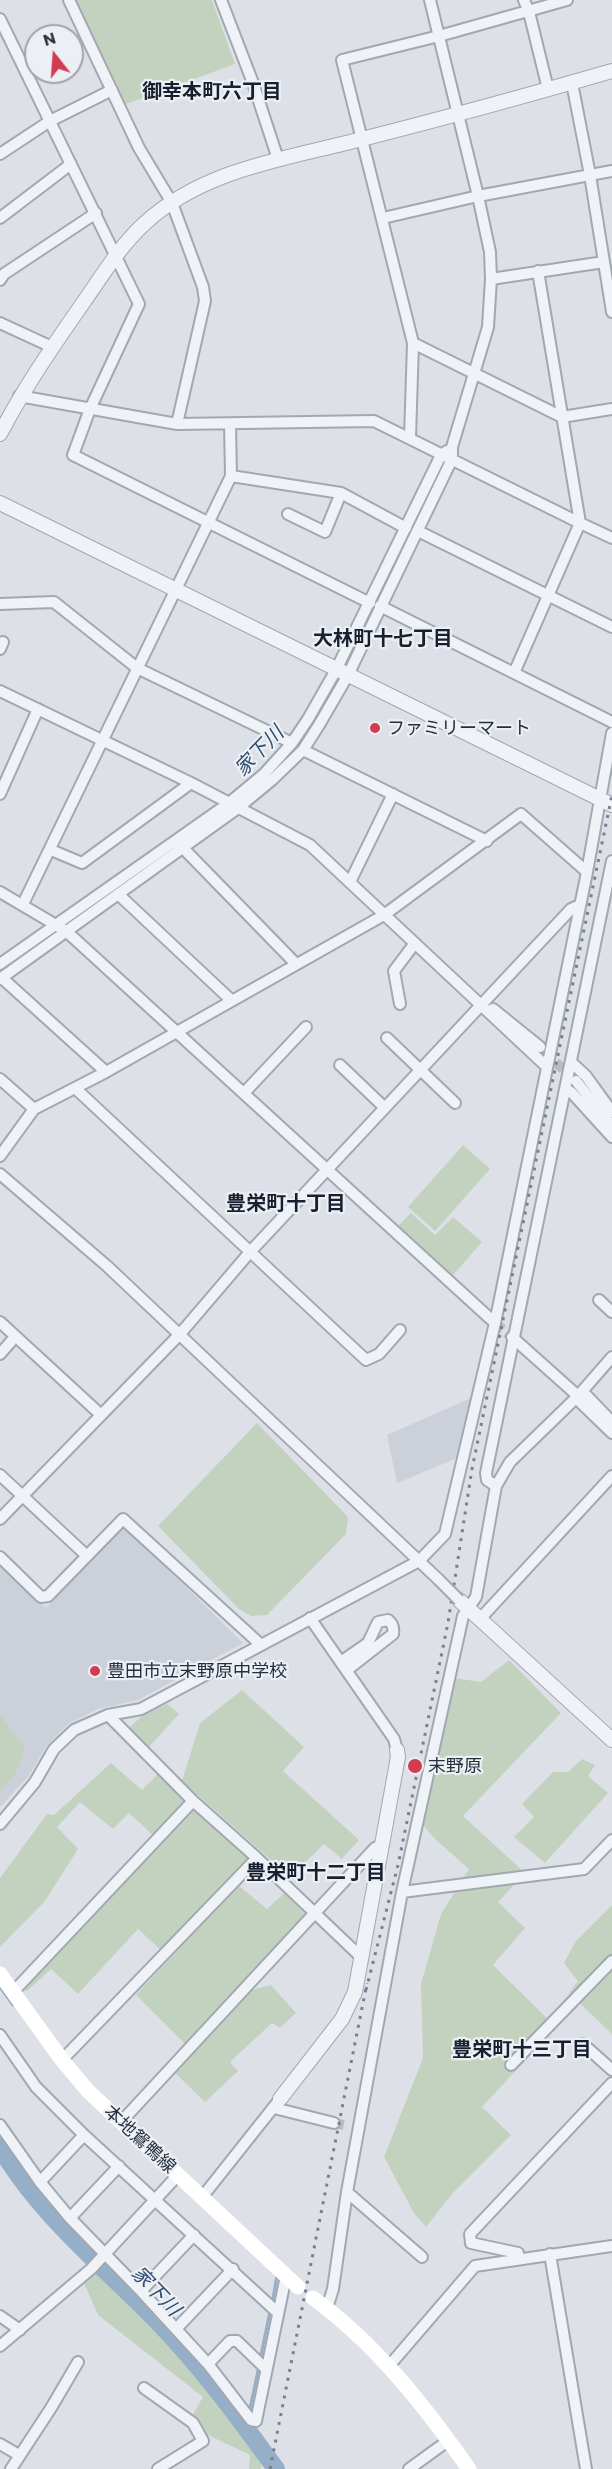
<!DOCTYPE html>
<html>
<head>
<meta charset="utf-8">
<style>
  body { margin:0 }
  #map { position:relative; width:612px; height:2469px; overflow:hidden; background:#dde1e7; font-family:Commissioner,sans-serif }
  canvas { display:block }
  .north { position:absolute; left:24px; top:24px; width:60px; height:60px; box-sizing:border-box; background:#ecf0f5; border:2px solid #9da3ac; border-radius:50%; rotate:343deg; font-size:16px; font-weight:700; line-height:24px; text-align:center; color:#262f3e }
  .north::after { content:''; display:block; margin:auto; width:21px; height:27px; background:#d23c52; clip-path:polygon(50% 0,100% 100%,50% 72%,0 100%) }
</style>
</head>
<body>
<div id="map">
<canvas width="612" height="2469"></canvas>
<div class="north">N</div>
</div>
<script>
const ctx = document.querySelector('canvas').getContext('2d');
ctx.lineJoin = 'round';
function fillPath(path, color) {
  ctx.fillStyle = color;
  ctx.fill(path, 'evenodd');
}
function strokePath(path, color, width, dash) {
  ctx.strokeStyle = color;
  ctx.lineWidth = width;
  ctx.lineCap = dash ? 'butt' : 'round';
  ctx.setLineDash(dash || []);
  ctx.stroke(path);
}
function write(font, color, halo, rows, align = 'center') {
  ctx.font = font + ' Commissioner,"Noto Sans JP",sans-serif';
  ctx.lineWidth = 4.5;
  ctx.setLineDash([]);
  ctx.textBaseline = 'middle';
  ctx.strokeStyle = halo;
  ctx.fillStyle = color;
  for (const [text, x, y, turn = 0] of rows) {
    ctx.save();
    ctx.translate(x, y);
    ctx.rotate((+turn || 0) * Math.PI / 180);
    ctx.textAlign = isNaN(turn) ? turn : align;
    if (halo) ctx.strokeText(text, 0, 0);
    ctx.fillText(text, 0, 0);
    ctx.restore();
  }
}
const built = new Path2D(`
  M471,1398l-16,61 -58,24 -10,-48z
  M123,1525l120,118 -105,57 -40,9 -30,15 -21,21 -19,32 -28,30v-242l46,43z`);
const green = new Path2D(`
  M76,0h136l23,64 -109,40z
  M463,1145l27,24 -55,62 -27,-24z
  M411,1213l24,22 18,-18 29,25 -29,33 -56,-48z
  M257,1423l91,94 -2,17 -79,81 -16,1 -12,-7 -81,-83z
  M509,1660l52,53 -98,103 62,57 -27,29 27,26 -32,37 63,62 -74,80 29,28 -59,59 -26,33 -12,-14 -30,-56 39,-99 -2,-74 20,-70 28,-45 -33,-29 -14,-16 33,-146 26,4z
  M242,1690l62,57 -21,24 76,69 -17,19 -18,-15 -34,33 -108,-96 18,-58z
  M167,1704l12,10 -31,34 -20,-19 15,-14z
  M0,1715l25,33 -10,27 -15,16z
  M582,1759l13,6 -7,11 20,17 -63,70 -31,-26 20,-20 -12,-13 31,-32h15z
  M111,1763l31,27 17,-17 27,29 -32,34 -25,-23 -16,16 -33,-27 -23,25 21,22 -33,52 -45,46v-69l47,-64 7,1z
  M193,1805l57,55 -88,91 -24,-22 -60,65 -27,-25 -24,22 -5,-4z
  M238,1885l29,24 17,-16 22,22 -121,129 -49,-49z
  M612,1905v129l-43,-41 9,-12 -14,-18 12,-22z
  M271,1985l25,28 -16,15 -8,-5 -42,39 8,9 -33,31 -30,-29 76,-83z
  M99,2267l55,56 89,103 19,32 -1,11h-12l1,-14 -44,-21 -13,-20 10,-17 -105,-82 -15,-34z`);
const stream = new Path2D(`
  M0,1987l13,18
  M272,2304l5,-29
  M260,2360l10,-49
  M249,2413l10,-47
  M245,2426l2,-7`);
const river = new Path2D(`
  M419,518l22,-51
  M272,774l24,-25 21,-32 87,-169
  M0,972l117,-84
  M0,2147c39,67 102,118 156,173 44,45 83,98 120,149`);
const minorTunnel = new Path2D(`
  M545,1052l28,27
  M495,1323l17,14
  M334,2123l14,3`);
const minor = new Path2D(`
  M69,0l70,148 33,55 31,84 2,14 -28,123
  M221,0l32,83 25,76
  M524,0l5,12 19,77
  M0,19l139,285 -49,105 -17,46 297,148
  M572,83l18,92 22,137
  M0,154l50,-33 62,-31
  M0,218l71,-54
  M383,218l95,-22 134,-25
  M538,271l42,252 32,15
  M491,279l113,-17
  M0,280l4,-6 92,-61
  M0,323l52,24
  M413,343l149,74 50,-8
  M19,396l158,28 197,-3 206,102 -66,150
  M410,438l3,-95 -71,-283 97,-24 128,-36
  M231,476l110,17 65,35
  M288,514l37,18 16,-39
  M418,531l194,96
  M0,604l54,-2 83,66 155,75
  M380,606l232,116
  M0,649l3,-7
  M0,691l191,92 119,62 236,221
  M303,750l184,91
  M0,794l38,-85
  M183,848l113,116
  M51,850l31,13 109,-80
  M350,882l43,-88
  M0,892l66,39 429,392
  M118,894l113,106
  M23,904l208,-428 -1,-52
  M0,964l229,-161 35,-29 28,-31 16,-24 28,-49 105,-215 6,-4
  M2,978l104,94
  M0,979l238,-171 35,-29 30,-29 16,-25 29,-50 104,-216v-12l36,-120 3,-48 -1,-27 -12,-56 -48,-196
  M400,1004l-6,-33 21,-28
  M493,1009l47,38
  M387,1038l68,65
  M571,1062l15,14 26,36
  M340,1065l45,43
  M0,1079l34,30
  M576,1081l36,45
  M75,1088l291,272 13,-6 21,-24
  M566,1089l6,4 40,44
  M244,1093l62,-66
  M0,1156l34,-47 72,-37 278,-157 137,-101 66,58
  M0,1174l107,92 331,313
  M599,1300l13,12
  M0,1322l100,92
  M512,1337l66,59 1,5 33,32
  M0,1354l15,-17
  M578,1396l8,-1 26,27
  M0,1475l87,81
  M496,1486l-9,-6 -1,-7 126,-612
  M0,1519l180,-185 70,-82 321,-343 9,-4
  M0,1557l41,40 7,-1 75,-77 137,125
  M310,1618l84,121 3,11
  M480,1619l132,-143
  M342,1661l26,-18 10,-21 10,-2c5,4 6,8 5,14l-46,36
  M108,1715l85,86 64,57 105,100
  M0,1824l35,-42 19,-33 20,-19 34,-15 33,-6 278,-148 26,-27 50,-211 92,-451 25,-139
  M402,1892l182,-23 28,-29
  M14,1991l179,-190
  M0,2035l36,52 48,48 193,177
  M583,2044l29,26
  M62,2060l195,-202
  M511,2065l101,-104
  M274,2108l60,15
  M121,2122l254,-274 8,-4
  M0,2125l40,57 30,36 71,73 67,73 43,56 5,1 30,-145
  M40,2182l44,-47
  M347,2192l75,65
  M203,2196l77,-97
  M70,2218l49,-52
  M550,2254l36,215
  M519,2259l-1,-6 -47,-10 -1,-9 142,-151
  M141,2291l53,-56
  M327,2308l6,-19 14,-97 55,-300 61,-276 13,-19 20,-111 14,-24 68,-66 34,-39
  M0,2316l20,14
  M176,2329l57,-60
  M0,2346l91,-77 87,-94
  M208,2364l22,-23h7l29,28
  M389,2366l86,-100 137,-20
  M144,2388l49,35 10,18 -45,28
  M0,2444l19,11
  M11,2469l40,-61 27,-46
  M409,2469l40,-29`);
const tertiary = new Path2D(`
  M0,434c24,-46 53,-88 83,-131 19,-27 36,-56 61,-79 59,-55 142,-65 218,-85 83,-21 167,-44 250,-68
  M0,503l612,302
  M459,1600l153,140
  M280,2099l62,-80 13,-27 43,-235 -1,-7`);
const secondary = new Path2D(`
  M0,1974l62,86 26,31 210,196
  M313,2298c63,46 111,107 156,171`);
const rail = new Path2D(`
  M366,1990l32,-125 50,-242 24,-154 140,-674
  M270,2469l97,-486`);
const minorBridge = new Path2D(`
  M438,1579l21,21`);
const markers = [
  [375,728,6,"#d23c52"],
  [95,1671,6,"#d23c52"],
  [415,1766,8,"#d23c52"]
];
const poiNames = [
  ["ファミリーマート",387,728],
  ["豊田市立末野原中学校",107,1671],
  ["末野原",428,1766]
];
const streetNames = [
  ["本地鴛鴨線",140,2139,43]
];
const neighbourhoodNames = [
  ["御幸本町六丁目",212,91],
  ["大林町十七丁目",383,638],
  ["豊栄町十丁目",286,1203],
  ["豊栄町十二丁目",316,1872],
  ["豊栄町十三丁目",522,2049]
];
const waterNames = [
  ["家下川",259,751,-46],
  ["家下川",156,2291,46]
];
fillPath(built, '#cbd0d9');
fillPath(green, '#c3d2be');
strokePath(stream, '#96afc9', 3);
strokePath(river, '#96afc9', 18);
strokePath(minorTunnel, '#b8bdc5', 10, [10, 5]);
strokePath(minor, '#a2a8b1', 14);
strokePath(tertiary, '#a2a8b1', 16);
strokePath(minor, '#eff2f6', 10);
strokePath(tertiary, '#eff2f6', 14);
strokePath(secondary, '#fff', 15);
strokePath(rail, '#768091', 3, [3, 6]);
strokePath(minorBridge, '#a2a8b1', 14, []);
strokePath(minorBridge, '#eff2f6', 10);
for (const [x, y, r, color] of markers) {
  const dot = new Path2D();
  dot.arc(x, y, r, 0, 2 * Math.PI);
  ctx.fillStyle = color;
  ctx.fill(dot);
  strokePath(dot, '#ecf0f5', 2);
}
write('18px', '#262f3e', '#ecf0f5', poiNames, 'left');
write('18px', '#262f3e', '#ecf0f5', streetNames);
write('bold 20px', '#18202f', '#ecf0f5', neighbourhoodNames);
write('italic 20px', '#2f4d73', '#ecf0f5', waterNames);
</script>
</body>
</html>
